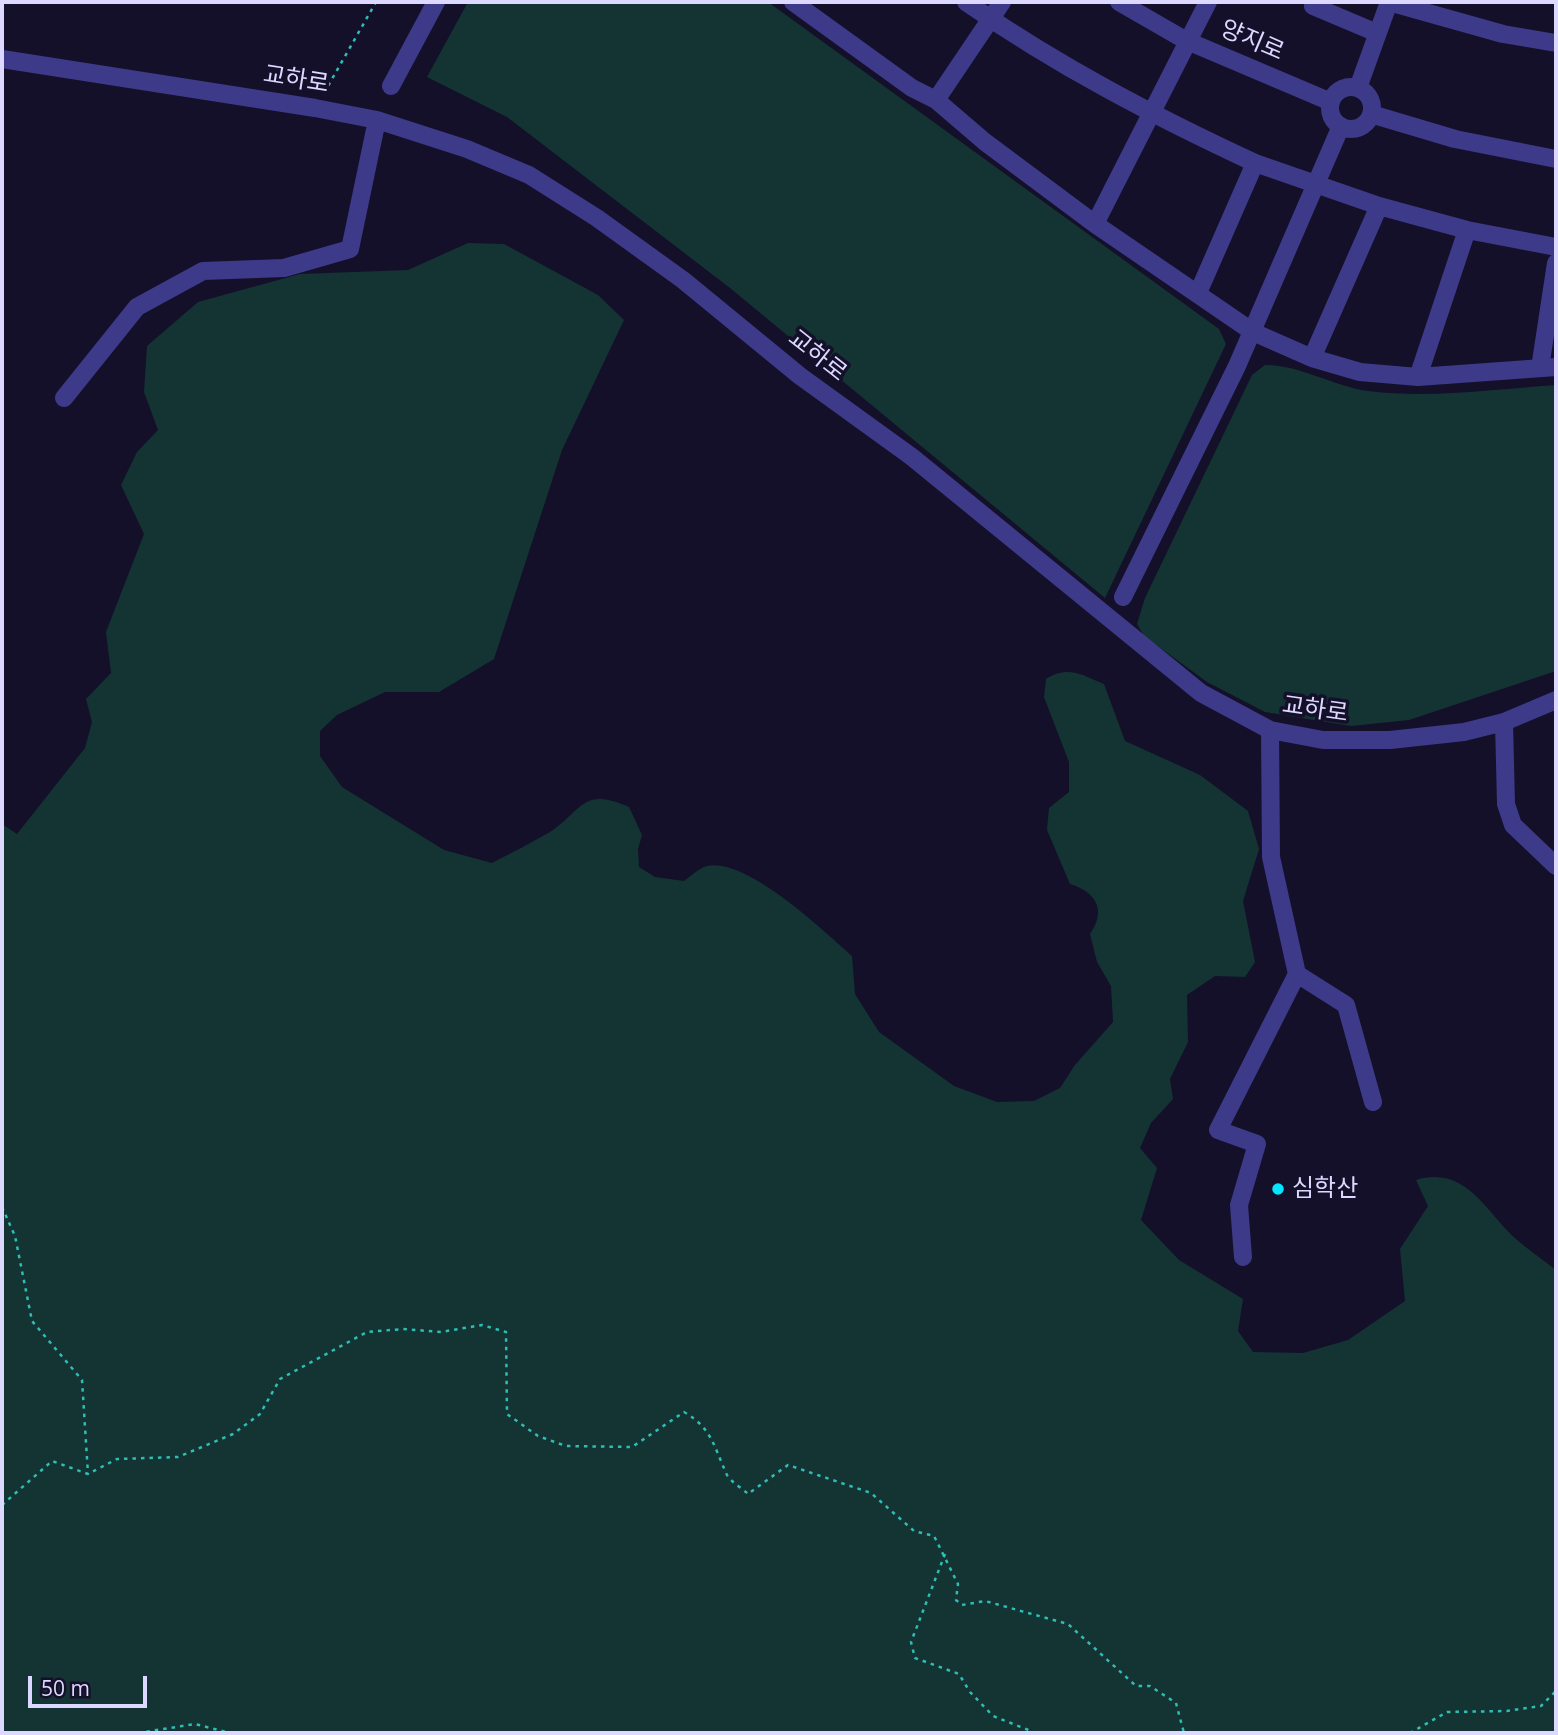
<!DOCTYPE html>
<html>
<head>
<meta charset="utf-8">
<style>
  body { margin:0 }
  #map { position:relative; width:1558px; height:1735px; overflow:hidden; background:#14102a; font-family:"Open Sans",sans-serif }
  canvas { display:block }
  .frame { position:absolute; inset:0; border:4px solid #ddd8ff; pointer-events:none }
  .scale { position:absolute; left:28px; top:1676px; width:119px; height:32px; box-sizing:border-box; border:4px solid #ddd8ff; border-top:0; padding-left:9px; font-size:21px; line-height:24px; white-space:nowrap; color:#ddd8ff; -webkit-text-stroke:5px #14102a; paint-order:stroke }
</style>
</head>
<body>
<div id="map">
<canvas width="1558" height="1735"></canvas>
<div class="frame"></div>
<div class="scale">50 m</div>
</div>
<script>
const ctx = document.querySelector('canvas').getContext('2d');
ctx.lineJoin = 'round';
function fillPath(path, color) {
  ctx.fillStyle = color;
  ctx.fill(path, 'evenodd');
}
function strokePath(path, color, width, dash) {
  ctx.strokeStyle = color;
  ctx.lineWidth = width;
  ctx.lineCap = dash ? 'butt' : 'round';
  ctx.setLineDash(dash || []);
  ctx.stroke(path);
}
function write(font, color, halo, rows, align = 'center') {
  ctx.font = font + ' "Open Sans","Noto Sans KR",sans-serif';
  ctx.lineWidth = 7;
  ctx.setLineDash([]);
  ctx.textBaseline = 'middle';
  ctx.strokeStyle = halo;
  ctx.fillStyle = color;
  for (const [text, x, y, turn = 0] of rows) {
    ctx.save();
    ctx.translate(x, y);
    ctx.rotate((+turn || 0) * Math.PI / 180);
    ctx.textAlign = isNaN(turn) ? turn : align;
    if (halo) ctx.strokeText(text, 0, 0);
    ctx.fillText(text, 0, 0);
    ctx.restore();
  }
}
const green = new Path2D(`
  M468,2h300l451,327 7,15 -121,254 -375,-310 -223,-171 -80,-40z
  M468,243l36,1 94,51 26,25 -62,130 -68,209 -55,33h-54l-48,23 -17,16v25l22,31 102,63 48,13c19,-10 39,-20 58,-31 33,-22 32,-46 79,-25l13,28 -4,14 1,18 16,10 29,4c6,-4 15,-13 23,-15 39,-9 117,65 145,90l3,38 24,38 75,54 43,16 37,-1 26,-13 15,-23 38,-43 -2,-36 -14,-24 -7,-28c17,-24 6,-42 -20,-50l-23,-54 2,-22 20,-16v-30l-25,-65 2,-18c22,-14 36,-4 58,5l21,57 75,34 48,36 11,38 -16,52 12,61 -10,15 -30,-1 -28,19 1,47 -18,37 3,20 -22,24 -11,25 17,20 -16,52 38,40 64,39 -5,32 15,21 50,1 45,-13 57,-39 -5,-52 28,-43 -12,-26c51,-15 69,32 101,60 12,10 26,20 39,30v463h-1554v-909l15,10 68,-86 7,-26 -6,-23 25,-26 -5,-41 38,-98 -23,-49 16,-33 21,-22 -14,-38 3,-46 51,-44 102,-28 108,-4z
  M1265,365c36,0 67,21 103,26 62,8 127,-2 188,-6v286l-147,49 -58,6 -86,-14 -58,-30 -63,-46 -7,-12 8,-26 107,-223z`);
const path = new Path2D(`
  M324,93l52,-91
  M2,1207l13,29 17,85 50,59 6,94
  M2,1505l50,-44 36,13 29,-15 61,-2 55,-23 27,-20 20,-35 87,-47 36,-3 38,3 41,-7 24,7 1,82 31,22 28,10 66,1 52,-35c28,16 30,35 43,63 4,7 15,13 21,19l40,-29 83,28 43,38 20,5 24,48 -2,16 6,5 23,-4 83,23 68,62h14l26,17 8,30
  M945,1554l-34,88 4,16 44,16 11,18 23,24 43,17
  M138,1733l57,-9 35,9
  M342,1733h12
  M1410,1733l37,-21 60,-1 34,-5 15,-15`);
const minor = new Path2D(`
  M793,2l119,86 24,12 49,42 110,82 158,108 59,26 48,14 58,5 138,-10
  M966,2c92,64 188,114 289,161l-57,130
  M1119,2l66,38 146,62
  M1389,2l114,32 53,9
  M1313,6l64,27
  M2,59l313,49 62,12 90,29 62,26 68,43 86,62 117,96 112,81 289,236 69,37 53,10h67l74,-8 40,-10 52,-22
  M391,86l45,-84
  M1330 108a21 21 0 1 1 42 0a21 21 0 1 1-42 0Z
  M1358,88l31,-86
  M936,100l66,-98
  M1371,114l84,25 101,20
  M1255,163l124,43 88,24 89,17
  M1095,224l113,-222
  M1312,358l67,-152
  M1540,368l16,-105
  M1418,377l49,-147
  M64,398l73,-91 66,-36 81,-3 66,-19 27,-129
  M1123,597l114,-231 104,-240
  M1504,722l2,82 7,21 43,41
  M1297,974l49,31 27,97
  M1243,1257l-4,-52 18,-61 -39,-14 79,-156 -26,-117 -1,-127`);
const markers = [
  [1278,1189,7,"#04e5ff"]
];
const streetNames = [
  ["양지로",1252,41,23],
  ["교하로",296,80,9],
  ["교하로",817,356,38],
  ["교하로",1315,710,8]
];
const poiNames = [
  ["심학산",1292,1189]
];
fillPath(green, '#133433');
strokePath(path, '#2dbeb6', 2.5, [3.5, 5]);
strokePath(minor, '#3d3a8a', 18);
for (const [x, y, r, color] of markers) {
  const dot = new Path2D();
  dot.arc(x, y, r, 0, 2 * Math.PI);
  ctx.fillStyle = color;
  ctx.fill(dot);
  strokePath(dot, '#14102a', 2.5);
}
write('24px', '#ddd8ff', '#14102a', streetNames);
write('24px', '#ddd8ff', '#14102a', poiNames, 'left');
</script>
</body>
</html>
